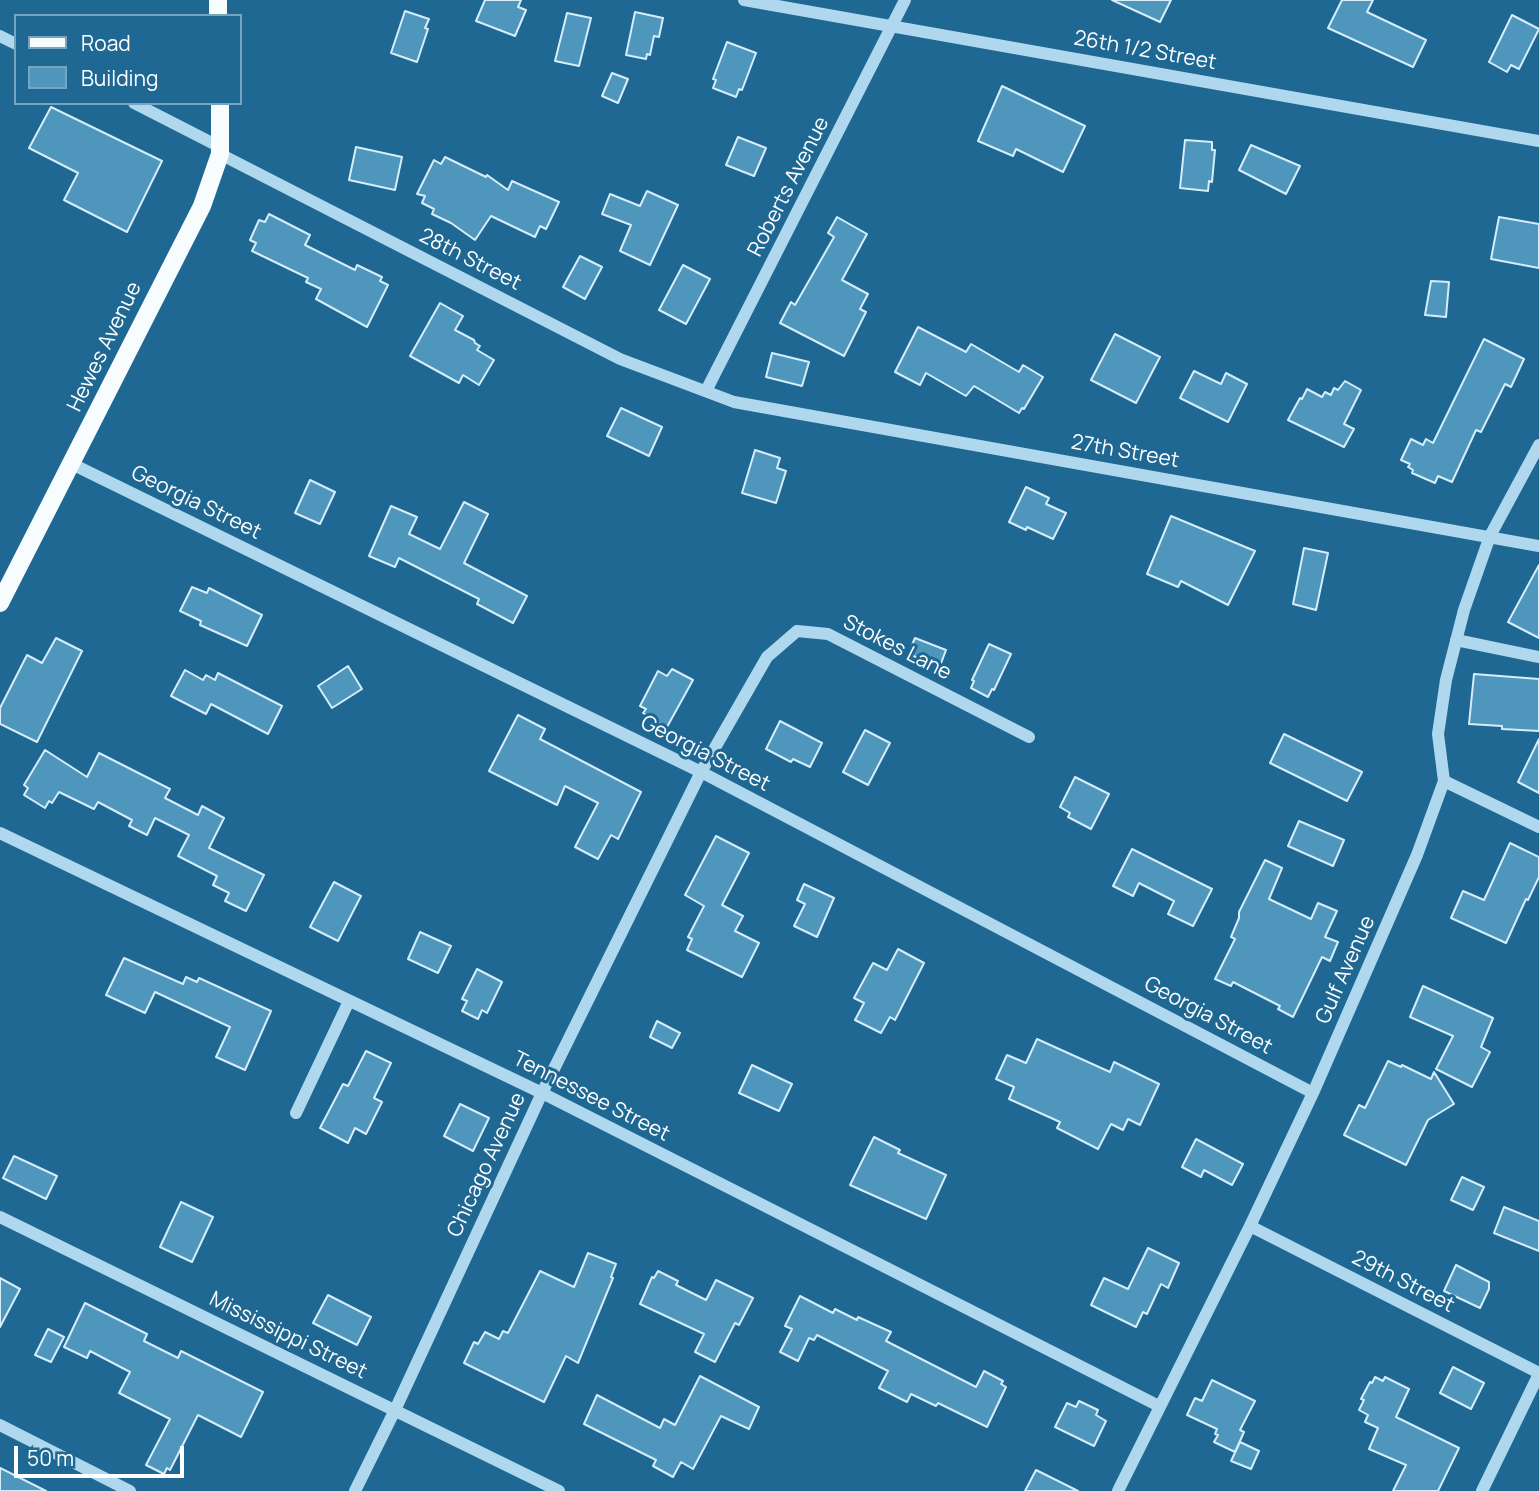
<!DOCTYPE html>
<html>
<head>
<meta charset="utf-8">
<style>
  body { margin:0 }
  #map { position:relative; width:1539px; height:1491px; overflow:hidden; background:#1e6893; font-family:Manrope,sans-serif }
  canvas { display:block }
  .legend { position:absolute; left:14px; top:14px; width:228px; height:91px; box-sizing:border-box; background:#1e6893; border:2px solid #78a4be; margin:0; padding:9px 12px; list-style:none; font-size:21px; color:#fff }
  .legend li { display:flex; align-items:center; gap:14px; height:35px }
  .legend b { width:35px; border:2px solid #78a4be }
  .scale { position:absolute; left:14px; top:1446px; width:170px; height:32px; box-sizing:border-box; border:4px solid #fff; border-top:0; padding-left:9px; font-size:21px; line-height:24px; white-space:nowrap; color:#fff; -webkit-text-stroke:5px #1e6893; paint-order:stroke }
</style>
</head>
<body>
<div id="map">
<canvas width="1539" height="1491"></canvas>
<ul class="legend">
<li><b style="height:9px;background:#f7fcff"></b>Road</li>
<li><b style="height:19px;background:#4f96bd"></b>Building</li>
</ul>
<div class="scale">50 m</div>
</div>
<script>
const ctx = document.querySelector('canvas').getContext('2d');
ctx.lineJoin = 'round';
function fillPath(path, color) {
  ctx.fillStyle = color;
  ctx.fill(path, 'evenodd');
}
function strokePath(path, color, width, dash) {
  ctx.strokeStyle = color;
  ctx.lineWidth = width;
  ctx.lineCap = dash ? 'butt' : 'round';
  ctx.setLineDash(dash || []);
  ctx.stroke(path);
}
function write(font, color, halo, rows, align = 'center') {
  ctx.font = font + ' Manrope,sans-serif';
  ctx.lineWidth = 6;
  ctx.setLineDash([]);
  ctx.textBaseline = 'middle';
  ctx.strokeStyle = halo;
  ctx.fillStyle = color;
  for (const [text, x, y, turn = 0] of rows) {
    ctx.save();
    ctx.translate(x, y);
    ctx.rotate((+turn || 0) * Math.PI / 180);
    ctx.textAlign = isNaN(turn) ? turn : align;
    if (halo) ctx.strokeText(text, 0, 0);
    ctx.fillText(text, 0, 0);
    ctx.restore();
  }
}
const building = new Path2D(`
  M485,0h36l-3,7 8,3 -11,26 -39,-15z
  M1112,0h59l-11,22z
  M1342,0h31l-6,12 59,28 -13,27 -85,-39z
  M405,11l24,8 -4,9 3,1 -11,33 -26,-9z
  M635,12l28,6 -4,19 -5,-1 -4,19 -3,-1 -1,5 -20,-4z
  M567,13l24,5 -12,48 -24,-5z
  M1512,15l27,14 -20,40 -8,-4 -4,7 -18,-10z
  M727,42l29,11 -14,37 -3,-1 -3,8 -23,-9 3,-8 -3,-1z
  M612,73l16,6 -10,24 -16,-7z
  M1002,86l83,40 -22,46 -47,-23 -3,7 -35,-15z
  M51,107l111,54 -35,71 -63,-32 14,-27 -49,-25z
  M738,137l28,11 -12,28 -28,-11z
  M1185,140l27,2v8h3l-3,32 -3,-1 -1,10 -28,-3z
  M1251,145l49,21 -14,28 -47,-24z
  M356,147l46,10 -7,33 -46,-10z
  M445,157l41,20 1,-2 21,15 4,-9 47,21 -13,27 -6,-3 -5,11 -44,-21 -16,24 -24,-17 -19,-9 2,-5 -12,-6 3,-7 -8,-2 17,-34 7,4z
  M647,191l31,14 -28,60 -30,-14 11,-26 -29,-11 8,-20 30,12z
  M269,214l41,21 -5,10 50,25 2,-5 25,12 -2,4 8,4 -21,42 -51,-28 5,-10 -15,-7 2,-4 -56,-27 4,-8 -6,-3 9,-20 6,2z
  M837,217l30,17 -25,46 26,14 -8,15 6,3 -22,44 -64,-33 11,-21 4,3 39,-68 -6,-4z
  M1499,217l40,7v44l-48,-9z
  M580,256l22,11 -17,32 -22,-12z
  M683,265l27,14 -24,45 -27,-14z
  M1431,281l18,1 -3,35 -21,-2z
  M440,303l23,13 -8,14 19,10 1,3 5,3 -3,4 17,10 -15,25 -16,-10 -4,8 -49,-27z
  M918,327l48,25 5,-8 48,28 4,-7 20,12 -19,32 -2,-1 -3,5 -45,-27 -8,10 -40,-23 -6,12 -25,-13z
  M1115,334l45,23 -24,46 -45,-23z
  M1484,339l40,20 -13,28 -6,-3 -24,48 -5,-2 -24,52 -14,-6 -3,7 -23,-10 1,-3 -5,-3 2,-3 -9,-4 10,-21 12,6 3,-6 7,4z
  M772,353l37,9 -7,24 -36,-9z
  M1194,371l27,13 5,-11 21,11 -19,38 -48,-24z
  M1345,381l16,9 -17,34 10,5 -10,18 -56,-27 12,-22 2,1 5,-10 15,8 3,-5 6,3 3,-7 4,2z
  M621,408l41,19 -13,29 -42,-20z
  M755,450l25,8 -3,10 9,3 -10,32 -34,-10z
  M310,480l25,12 -15,32 -25,-11z
  M1026,487l23,11 -3,6 20,9 -13,26 -26,-12 -1,3 -17,-8z
  M464,502l24,12 -24,49 63,33 -14,27 -36,-19 2,-5 -80,-41 -4,9 -26,-11 22,-50 26,11 -8,17 31,15z
  M1171,516l84,35 -27,54 -47,-24 -3,6 -31,-13z
  M1304,548l24,5 -12,57 -23,-6z
  M1539,565v73l-31,-16z
  M192,587l15,6 2,-5 53,27 -15,31 -47,-21 1,-4 -21,-10z
  M56,638l26,13 -45,91 -37,-18v-16l27,-53 15,8z
  M915,638l31,12 -6,16 -32,-12z
  M989,644l22,10 -17,36 -2,-1 -4,8 -17,-9 3,-7 -2,-1z
  M348,666l14,23 -30,19 -14,-22z
  M672,669l21,11 -26,47 -24,-14 3,-4 -6,-3 18,-35 9,5z
  M185,670l18,10 3,-5 9,5 3,-7 64,33 -14,28 -57,-30 -5,10 -35,-18z
  M1474,674l65,5v52l-37,-2v-3l-33,-2z
  M518,715l27,14 -5,10 101,53 -23,47 -7,-4 -13,24 -23,-12 23,-44 -33,-17 -8,19 -68,-34z
  M780,721l42,22 -12,24 -17,-8 -2,3 -25,-13z
  M865,730l25,13 -22,42 -25,-13z
  M1284,734l78,38 -15,29 -77,-38z
  M1539,739v54l-21,-11z
  M45,750l42,27 12,-24 71,36 -5,9 33,17 4,-9 22,12 -15,30 55,27 -18,36 -21,-10 4,-8 -16,-8 4,-9 -39,-20 11,-21 -34,-17 -8,17 -18,-9 3,-6 -34,-18 -4,7 -35,-17 -7,11 -3,-2 -4,7 -21,-13 4,-7 -4,-3z
  M1075,777l34,17 -18,35 -23,-12 2,-4 -10,-6z
  M1299,821l45,19 -11,26 -45,-20z
  M716,836l33,17 -27,52 21,11 -8,15 24,12 -17,34 -55,-27 5,-11 -4,-2 16,-31 -19,-11z
  M1510,843l29,14v20l-11,23 -2,-1 -20,44 -55,-25 12,-27 21,9z
  M1132,849l80,40 -19,37 -25,-12 6,-13 -35,-18 -6,13 -20,-10z
  M1265,860l17,8 -13,31 42,20 7,-16 19,8 -12,26 13,5 -8,19 -8,-4 -29,60 -15,-8 2,-3 -47,-24 -2,4 -16,-7 20,-40 -4,-2 8,-19v-6z
  M334,882l27,14 -23,45 -28,-14z
  M804,884l30,14 -17,39 -23,-11 11,-22 -8,-4z
  M420,932l31,14 -13,27 -30,-14z
  M898,949l26,14 -29,57 -5,-3 -9,16 -26,-13 9,-17 -10,-5 19,-35 14,7z
  M124,958l59,26 3,-7 11,5 2,-4 72,33 -26,59 -29,-13 14,-30 -75,-35 -10,21 -39,-18z
  M477,969l25,13 -15,31 -5,-3 -4,9 -16,-8 5,-10 -5,-2z
  M1423,986l70,32 -12,29 9,5 -18,35 -36,-18 17,-33 -43,-19z
  M657,1021l23,12 -8,15 -22,-11z
  M1037,1039l73,33 4,-10 45,22 -19,41 -12,-6 -5,11 -12,-6 -13,25 -41,-21 3,-6 -51,-23 5,-12 -18,-8 11,-24 19,8z
  M366,1051l25,12 -17,35 8,4 -16,32 -11,-6 -7,15 -28,-15 23,-44 5,2z
  M1388,1061l13,6 1,-2 29,14 3,-7 20,32 -26,16 -22,45 -62,-30 15,-30 6,3z
  M752,1065l40,19 -13,27 -40,-18z
  M460,1104l29,14 -16,33 -29,-15z
  M874,1137l26,13 -2,3 48,22 -20,44 -76,-34z
  M1196,1139l47,25 -11,21 -28,-15 -3,7 -19,-10z
  M14,1156l43,20 -11,23 -43,-21z
  M1462,1177l22,10 -11,23 -22,-10z
  M181,1202l32,15 -21,45 -32,-15z
  M1504,1207l35,14v30l-45,-18z
  M1148,1248l31,15 -11,25 -7,-4 -14,30 -4,-2 -7,15 -45,-22 13,-27 24,11z
  M588,1253l28,11 -5,13 2,1 -35,85 -12,-7 -22,46 -80,-39 10,-21 4,2 7,-12 14,7 4,-8 5,2 32,-62 34,16z
  M1456,1265l33,17v7l-9,19 -36,-17z
  M658,1271l20,10 -2,4 30,15 10,-20 37,18 -14,27 -4,-2 -20,39 -20,-10 9,-18 -64,-30 12,-27 2,1z
  M0,1278l20,11 -20,38z
  M328,1295l43,22 -14,28 -44,-22z
  M800,1296l33,17 2,-4 22,11 1,-3 33,15 -5,9 90,46 8,-16 19,10 -2,3 5,3 -19,40 -49,-24 -2,3 -25,-12 -4,8 -28,-14 9,-17 -71,-36 -3,5 -5,-2 -11,23 -18,-9 12,-23 -7,-3z
  M85,1303l62,31 -3,7 34,17 3,-7 82,41 -22,45 -43,-22 -28,55 -3,-2 -3,6 -18,-9 24,-46 -51,-26 11,-21 -40,-21 -3,7 -23,-11z
  M48,1329l16,8 -13,25 -16,-7z
  M1453,1367l31,16 -13,26 -31,-16z
  M700,1376l59,31 -10,22 -28,-13 -28,53 -12,-7 -8,15 -20,-11 3,-6 -72,-36 13,-29 63,33 4,-9 11,6z
  M1375,1377l8,4 2,-4 24,12 -13,28 63,31 -21,43h-45l13,-26 -37,-16 9,-21 -13,-6 3,-7 -9,-5 5,-10 -3,-1 9,-17 2,1z
  M1212,1380l43,21 -15,29 4,2 -9,20 -21,-10 4,-7 -3,-1 2,-5 -30,-14 8,-17 7,3z
  M1079,1401l19,9 -2,5 10,6 -12,25 -39,-19 12,-24 9,4z
  M1240,1442l19,9 -8,18 -20,-8z
  M0,1468l46,23h-46z
  M1036,1470l42,21h-53z`);
const minor = new Path2D(`
  M744,0l795,141
  M0,36l16,8
  M134,103l86,44
  M220,154l400,205 114,43 805,144
  M706,391l199,-391
  M72,464l629,308 612,321
  M1456,640l83,17
  M1444,781l95,46
  M0,833l542,260 617,313
  M296,1113l53,-112
  M0,1217l559,274
  M1250,1226l289,147
  M0,1425l130,66
  M355,1491l40,-81 147,-317 159,-321 66,-115 30,-26 31,3 201,103
  M1118,1491l132,-265 63,-133 104,-238 27,-74 -6,-47 8,-54 18,-70 26,-74 49,-91
  M1482,1491l57,-117`);
const major = new Path2D(`
  M218,0v16
  M0,603l202,-397 18,-52v-51`);
const streetNames = [
  ["26th 1/2 Street",1145,51,10],
  ["Roberts Avenue",789,187,-63],
  ["28th Street",470,260,27],
  ["Hewes Avenue",105,347,-64],
  ["27th Street",1125,452,10],
  ["Georgia Street",196,503,26],
  ["Stokes Lane",897,648,27],
  ["Georgia Street",705,754,27],
  ["Gulf Avenue",1346,970,-66],
  ["Georgia Street",1208,1016,28],
  ["Tennessee Street",591,1097,27],
  ["Chicago Avenue",487,1165,-65],
  ["29th Street",1403,1282,27],
  ["Mississippi Street",288,1336,26]
];
fillPath(building, '#4f96bd');
strokePath(building, '#d6edfa', 2);
strokePath(minor, '#afd8ee', 12);
strokePath(major, '#f7fcff', 18);
write('21px', '#fff', '#1e6893', streetNames);
</script>
</body>
</html>
